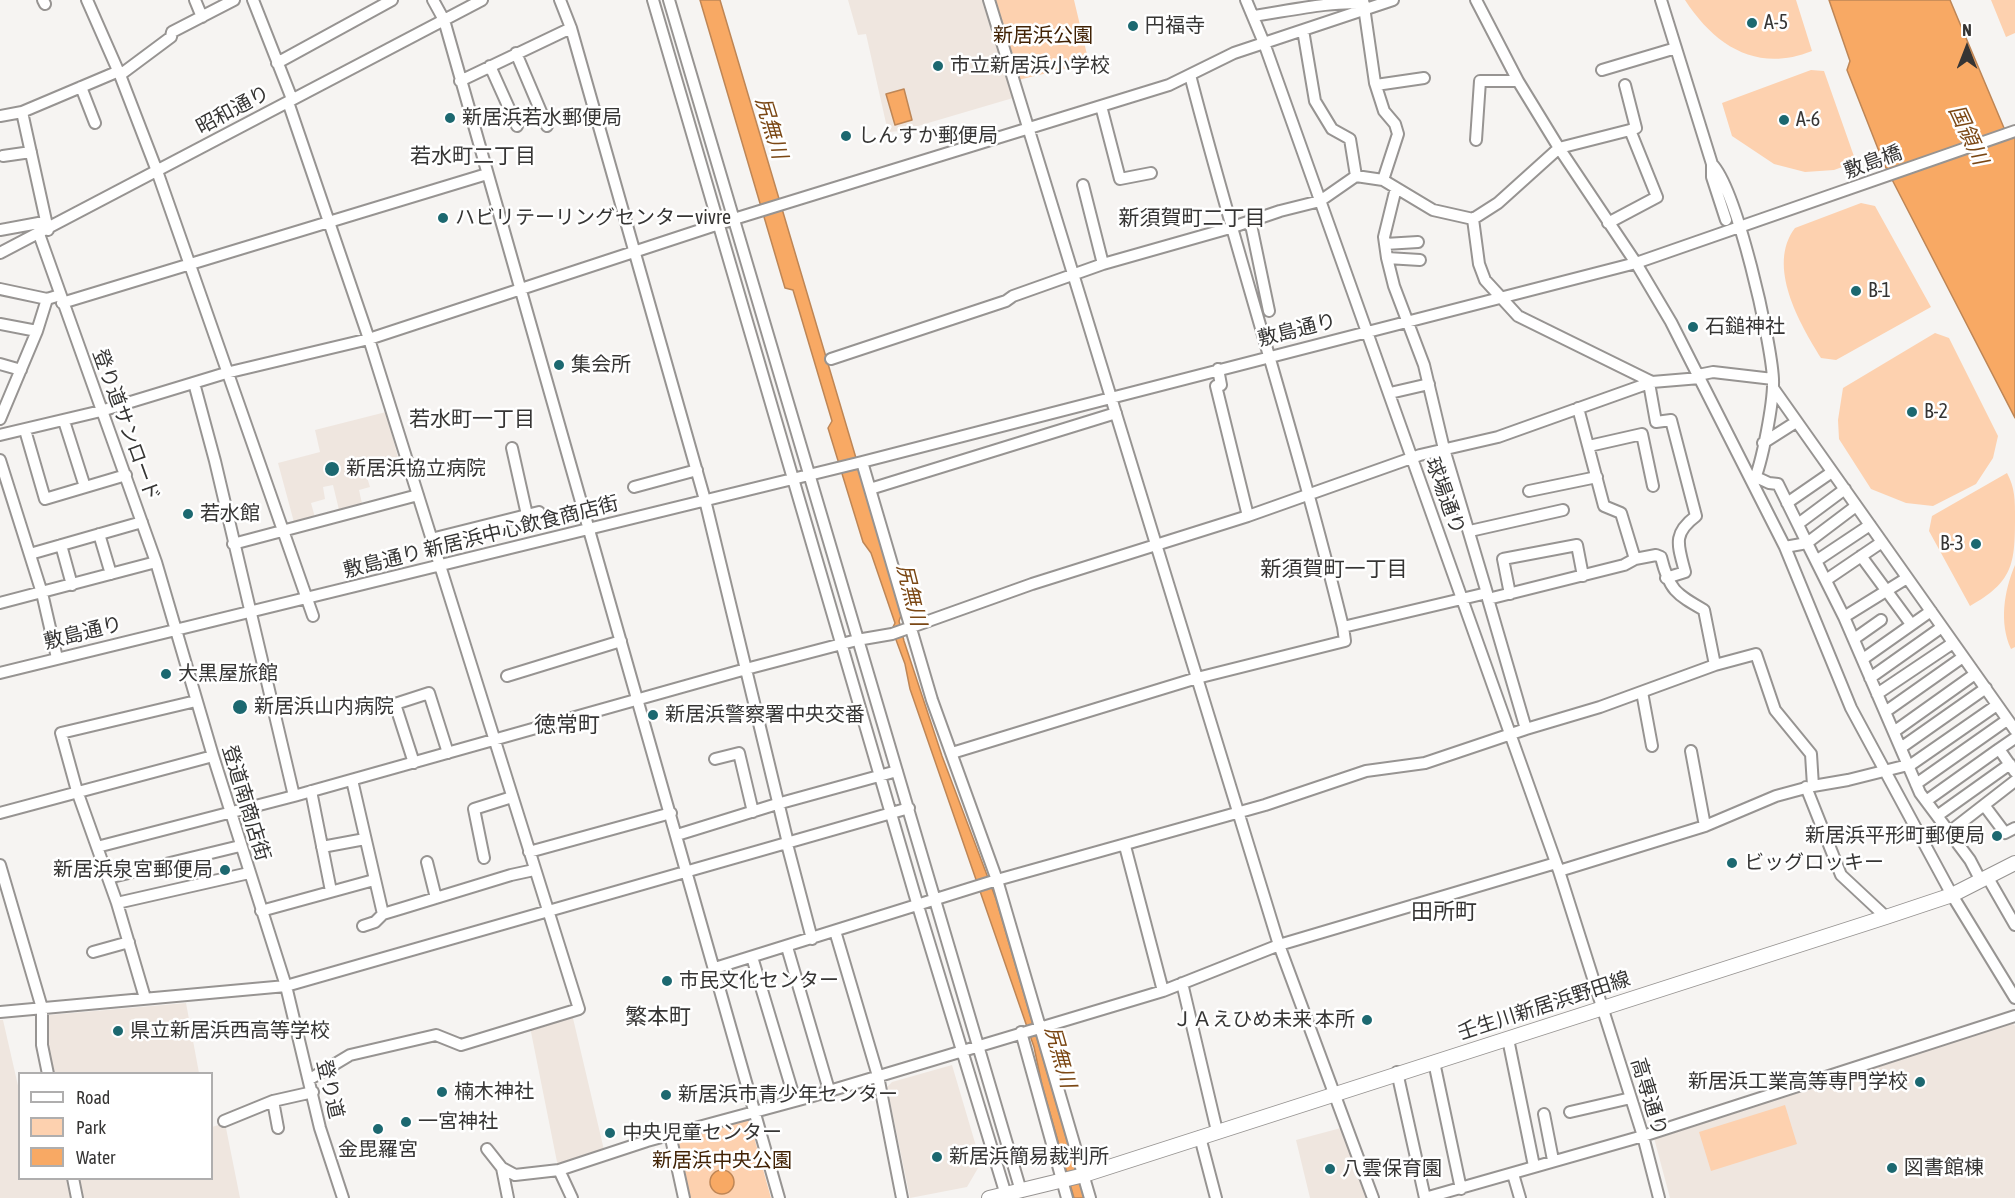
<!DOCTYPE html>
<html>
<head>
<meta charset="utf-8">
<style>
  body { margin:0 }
  #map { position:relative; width:2015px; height:1198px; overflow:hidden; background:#f6f4f2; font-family:"Asap Condensed",sans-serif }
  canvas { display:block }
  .legend { position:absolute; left:18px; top:1072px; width:195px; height:108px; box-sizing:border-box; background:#fff; border:2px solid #afaeae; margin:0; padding:8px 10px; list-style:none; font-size:18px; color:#363534 }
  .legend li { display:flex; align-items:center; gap:12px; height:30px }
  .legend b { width:30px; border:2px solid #afaeae }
  .north { position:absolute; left:1937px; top:18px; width:60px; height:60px; -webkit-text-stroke:4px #fff; paint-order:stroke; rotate:0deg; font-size:16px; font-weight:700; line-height:24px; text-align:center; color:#363534 }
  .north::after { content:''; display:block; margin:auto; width:21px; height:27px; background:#363534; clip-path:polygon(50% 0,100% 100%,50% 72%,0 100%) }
</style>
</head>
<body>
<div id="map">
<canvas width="2015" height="1198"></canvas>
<ul class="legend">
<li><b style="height:8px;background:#fff"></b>Road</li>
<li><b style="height:16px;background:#fdd1af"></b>Park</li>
<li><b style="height:16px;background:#f8a964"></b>Water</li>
</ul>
<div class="north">N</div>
</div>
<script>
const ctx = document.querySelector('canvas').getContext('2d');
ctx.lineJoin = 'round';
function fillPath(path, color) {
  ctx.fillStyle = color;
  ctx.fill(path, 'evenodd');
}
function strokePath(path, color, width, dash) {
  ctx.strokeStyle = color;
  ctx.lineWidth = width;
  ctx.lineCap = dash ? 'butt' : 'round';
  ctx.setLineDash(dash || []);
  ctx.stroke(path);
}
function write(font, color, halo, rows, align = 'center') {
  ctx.font = font + ' "Asap Condensed","Noto Sans JP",sans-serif';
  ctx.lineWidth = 5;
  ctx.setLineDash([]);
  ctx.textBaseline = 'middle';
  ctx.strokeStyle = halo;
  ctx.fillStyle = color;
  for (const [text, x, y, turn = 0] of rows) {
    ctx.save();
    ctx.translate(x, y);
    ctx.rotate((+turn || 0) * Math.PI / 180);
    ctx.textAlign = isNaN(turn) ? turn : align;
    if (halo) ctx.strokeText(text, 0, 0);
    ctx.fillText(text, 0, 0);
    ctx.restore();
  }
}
const built = new Path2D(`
  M848,0h135l30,98 -112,33 -13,1 -22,-98 -8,1z
  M386,412l14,53 -34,9 4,13 -11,3 4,18 -23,6 -7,-29 -10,2 2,12 -14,4 5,18 -21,5 -17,-63 42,-11 -5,-22z
  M186,1003l13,70h-146l-7,-29 -1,-26 4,-3z
  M572,1014l32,136 -46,17 -28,-140z
  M0,1020h3l16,70 1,88 48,1 4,19h-72z
  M2011,1021l4,5v172h-345l-16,-60z
  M952,1065l29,98 -14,24 -57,11 -23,-111 5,-5z
  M225,1123l15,75h-159l-4,-19 135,-1v-51z
  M1341,1128l27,70h-58l-14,-58z`);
const green = new Path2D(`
  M993,0h81l15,63 -71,17z
  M1685,0h111l16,51c-55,22 -97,-5 -127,-51z
  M1991,0h24v33l-9,4z
  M1811,70l13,1 32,91 -22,8 -29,2 -31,-8 -42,-28 -10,-33z
  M1861,203l14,3 56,101 -95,53 -15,-2c-21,-34 -55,-92 -26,-130z
  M1935,333l14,5 49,98 -5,22 -17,26 -43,22 -27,-3 -35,-14 -32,-50 -1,-19 5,-32z
  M2007,473c8,15 8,27 8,45 0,46 -2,64 -45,88l-41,-75 3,-15z
  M2015,565v82l-4,2c-12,-26 -7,-58 4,-84z
  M1785,1105l12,39 -86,27 -12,-39z
  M744,1117l5,2 22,79h-84l-13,-61z`);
const water = new Path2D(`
  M700,0h20l182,613 -3,8 5,20 38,115 54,143 88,299h-10l-32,-113 -8,-38 -124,-358 -5,-25 -13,-35 3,-6 -24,-70 -8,-11 -35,-114 4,-7 -39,-131 -8,-2z
  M1829,0h121l54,128 11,10v280l-131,-254 -37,-94 3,-9z
  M904,89l8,31 -17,5 -9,-31z
  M710 1182a12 12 0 1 1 24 0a12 12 0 1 1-24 0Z`);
const minor = new Path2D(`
  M43,0l2,4
  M87,0l33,75 37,96 156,445
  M195,0l7,17
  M253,0l39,99
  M433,0l11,20 335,1178
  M560,0l11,28 134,472 83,343
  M653,0l265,906 88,289
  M669,0l352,1191
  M989,0l290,945 94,253
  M1246,0l18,43 295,828 84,265 16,62
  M1363,0l12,83 9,28 11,13 3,10 -15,46
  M1476,0l42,81 41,67 77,115 35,59 114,225 66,161 101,187 63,103
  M1661,0l51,164c25,26 59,176 61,215 1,22 -11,85 -20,104
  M1253,16c30,-4 82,-16 111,-12
  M1303,30l12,71 17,28 18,10 6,37
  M516,53l31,73
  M277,63l115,-63
  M490,66l27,60
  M1602,70l74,-22
  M120,75l51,-38 1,-5 62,-32
  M1190,75c48,185 108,367 153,552
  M460,81l111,-53
  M1376,85l48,-7
  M1625,85l11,43 -6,2
  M81,87l14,36
  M288,102l81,237 210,670 -118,36 -25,-10 -86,20 -40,24
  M1101,106l19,73 31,-6
  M22,112l26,118
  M0,116l22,-4 97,-41
  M1476,140l4,-59h38
  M3,156l28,-4
  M1712,164v13l14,43
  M1083,185l20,79
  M1396,188l-12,49 3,21 33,2
  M1473,219l6,45 6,16 33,36 134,66
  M1250,220l19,91
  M0,230l44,-8
  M39,234l117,328 57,194 73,230 34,142 23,70
  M1385,244l33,-2
  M0,253l482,-253
  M1387,258l7,28 30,79 20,84 43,144
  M0,289l47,10
  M62,303l425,-129
  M0,324l37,7
  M831,359l175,-58 7,-5 90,-32 127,-36 50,-17 40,-10 36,-25 27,4 50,30 40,9 25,-16 61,-55 71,-18 27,67 -49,26
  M0,364l21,6
  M1218,369l3,16 -5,1 32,130
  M1698,375l15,-3 60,7
  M194,383l21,78 79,335 452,-127 111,-29 35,-6 140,-50 216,-68 172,-61 78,-18 154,-55 48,-4
  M1649,383l7,39 15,-2 25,96c-24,18 -18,29 -11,56l-19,6
  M1773,388l242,342
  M1390,393l39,-9
  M1578,408l26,98 17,7 14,46 21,-4 5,2c8,33 15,37 43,53l11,55 41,-11 19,56 36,44 2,32 35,-6 64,-16 85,-59
  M0,419l37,-88 10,-32 13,-4
  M64,421l21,66
  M25,430l20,69 81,-24
  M0,435l101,-24 125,-38 143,-34 365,-120 435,-134 65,-32 159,-53
  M1763,443l33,-21
  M1589,446l53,-12 11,52
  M0,460l42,133 15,65
  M862,462l70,238 65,180 93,318
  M1756,477l13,6 9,1 29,59 49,-37
  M634,487l63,-17
  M870,489l246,-76
  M1529,491l68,-14
  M1787,503l45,-31
  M527,515l12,-3
  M1798,524l47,-35
  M1470,531l93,-21
  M99,534l12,40
  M431,539l96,-24 -15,-67
  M233,544l185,-49
  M61,545l11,40
  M1785,547l22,-4 37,74 76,176 50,67 11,21
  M30,554l112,-32
  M1861,556l50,68
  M1816,561l54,-36
  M1826,580l56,-38
  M1510,594l-7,-35 74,-14 6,31
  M0,603l156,-41
  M1844,617l63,-39
  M1854,639l27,-19
  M1863,659l68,-48
  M0,673l862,-211 774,-199 379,-132
  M507,676l114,-35
  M1870,678l72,-51
  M1642,692l10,54
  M1877,694l76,-51
  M196,701l-135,32 16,58 20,56 197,-51
  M1885,712l78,-55
  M1526,729l74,-22 115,-42
  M1895,731l80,-57
  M2015,738l-16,11 16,23
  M1902,747l84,-59
  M1691,751l14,75
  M952,753l245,-75 148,-37 -2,-14 144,-34 1,6
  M715,759l24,-6 14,59
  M414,763l-19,-59 34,-11 19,60
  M352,780l31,134
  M1916,784l91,-64
  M1806,787l35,88 45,42
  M311,791l20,100
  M1926,801l73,-52
  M1984,805l21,28 10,-5
  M0,813l213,-57
  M1937,816l73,-52
  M1948,833l67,-52
  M677,835l100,-31 120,-33
  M787,844l25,95
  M1125,846l38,145
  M97,847l20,56 28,95
  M322,847l43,-8
  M529,852l142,-39
  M484,858l-10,-49 38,-12
  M427,862l9,36
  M0,865l42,143v37l6,29
  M1559,871l146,-45 71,-30 37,-10
  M108,878l132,-32
  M1988,878l27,47
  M117,903l132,-30
  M261,911l113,-31
  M363,926l12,-4 8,-8 20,-6 108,-33 23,-5
  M835,931l43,145 24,122
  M787,947l42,143
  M93,952l36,-10
  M752,957l43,143
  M715,968l282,-88 268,-75 101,-34 59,-8 101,-34 -38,-130 136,-34 11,-6
  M1182,983l35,148
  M0,1012l286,-26 623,-178
  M1021,1032l46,166
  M1508,1039l26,127
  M1434,1062l27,127
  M1397,1072l28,126
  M273,1101l5,27
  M1570,1112l61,-14
  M1544,1114l9,46
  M224,1121l49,-20 40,-9
  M670,1134l14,64
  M1200,1137l16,61
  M487,1149l15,19 13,7 44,-5 88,-29 159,-43 357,-107 116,-46 277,-82
  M502,1168l6,30
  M559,1170l13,28
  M1513,1174l7,24
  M73,1178l4,20
  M1425,1198l218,-62 372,-120`);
const major = new Path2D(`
  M989,1198l95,-23 802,-258 66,-22 63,-32`);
const markers = [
  [1752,23,6,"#1c6870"],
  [1133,26,6,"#1c6870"],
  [938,66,6,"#1c6870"],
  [450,118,6,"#1c6870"],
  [1784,120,6,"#1c6870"],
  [846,136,6,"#1c6870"],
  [443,218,6,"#1c6870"],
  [1856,291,6,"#1c6870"],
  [1693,327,6,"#1c6870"],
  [559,365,6,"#1c6870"],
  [1912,412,6,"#1c6870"],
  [332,469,8,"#1c6870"],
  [188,514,6,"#1c6870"],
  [1976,544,6,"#1c6870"],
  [166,674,6,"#1c6870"],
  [240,707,8,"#1c6870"],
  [653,715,6,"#1c6870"],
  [1997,836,6,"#1c6870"],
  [1732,863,6,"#1c6870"],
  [225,870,6,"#1c6870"],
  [667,981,6,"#1c6870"],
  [1367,1020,6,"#1c6870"],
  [118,1031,6,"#1c6870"],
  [1920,1082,6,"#1c6870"],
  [442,1092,6,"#1c6870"],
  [666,1095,6,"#1c6870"],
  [406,1122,6,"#1c6870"],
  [378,1129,6,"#1c6870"],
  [610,1133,6,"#1c6870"],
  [937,1157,6,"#1c6870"],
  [1892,1168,6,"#1c6870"],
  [1330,1169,6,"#1c6870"]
];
const poiNames = [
  ["A-5",1764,23],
  ["円福寺",1145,26],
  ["市立新居浜小学校",950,66],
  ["新居浜若水郵便局",462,118],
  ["A-6",1796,120],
  ["しんすか郵便局",858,136],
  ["ハビリテーリングセンターvivre",455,218],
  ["B-1",1868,291],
  ["石鎚神社",1705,327],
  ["集会所",571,365],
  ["B-2",1924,412],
  ["新居浜協立病院",346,469],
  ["若水館",200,514],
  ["B-3",1964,544,"right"],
  ["大黒屋旅館",178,674],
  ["新居浜山内病院",254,707],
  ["新居浜警察署中央交番",665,715],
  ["新居浜平形町郵便局",1985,836,"right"],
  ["ビッグロッキー",1744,863],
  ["新居浜泉宮郵便局",213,870,"right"],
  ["市民文化センター",679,981],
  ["ＪＡえひめ未来 本所",1355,1020,"right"],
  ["県立新居浜西高等学校",130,1031],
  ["新居浜工業高等専門学校",1908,1082,"right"],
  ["楠木神社",454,1092],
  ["新居浜市青少年センター",678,1095],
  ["一宮神社",418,1122],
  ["中央児童センター",622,1133],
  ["金毘羅宮",378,1150,"center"],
  ["新居浜簡易裁判所",949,1157],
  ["図書館棟",1904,1168],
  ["八雲保育園",1342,1169]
];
const parkNames = [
  ["新居浜公園",1043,36],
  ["新居浜中央公園",722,1161]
];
const streetNames = [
  ["昭和通り",233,110,-28],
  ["敷島橋",1873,162,-20],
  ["敷島通り",1297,330,-14],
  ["登り道サンロード",126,425,70],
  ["球場通り",1445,496,70],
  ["敷島通り 新居浜中心飲食商店街",481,537,-14],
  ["敷島通り",83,633,-14],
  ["登道南商店街",246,803,73],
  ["壬生川新居浜野田線",1544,1006,-18],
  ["登り道",330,1089,77],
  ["高専通り",1649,1097,73]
];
const waterNames = [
  ["尻無川",771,128,73],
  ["国領川",1968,135,65],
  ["尻無川",911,595,76],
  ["尻無川",1060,1057,74]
];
const neighbourhoodNames = [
  ["若水町二丁目",473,156],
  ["新須賀町二丁目",1192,218],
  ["若水町一丁目",472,419],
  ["新須賀町一丁目",1334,569]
];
const quarterNames = [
  ["徳常町",567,725],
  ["田所町",1444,912],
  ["繁本町",658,1017]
];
fillPath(built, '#efe6df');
fillPath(green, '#fdd1af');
fillPath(water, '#f8a964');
strokePath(water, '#be8656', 1.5);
strokePath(minor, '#979492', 14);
strokePath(major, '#979492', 16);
strokePath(minor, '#fff', 10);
strokePath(major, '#fff', 14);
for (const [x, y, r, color] of markers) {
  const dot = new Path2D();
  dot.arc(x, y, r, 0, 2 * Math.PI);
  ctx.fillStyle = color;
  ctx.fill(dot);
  strokePath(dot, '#fff', 2);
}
write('20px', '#363534', '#fff', poiNames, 'left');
write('20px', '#412204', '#fff', parkNames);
write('20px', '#363534', '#fff', streetNames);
write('italic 21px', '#7b4815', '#fff', waterNames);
write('21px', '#363534', '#fff', neighbourhoodNames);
write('22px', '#363534', '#fff', quarterNames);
</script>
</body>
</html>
